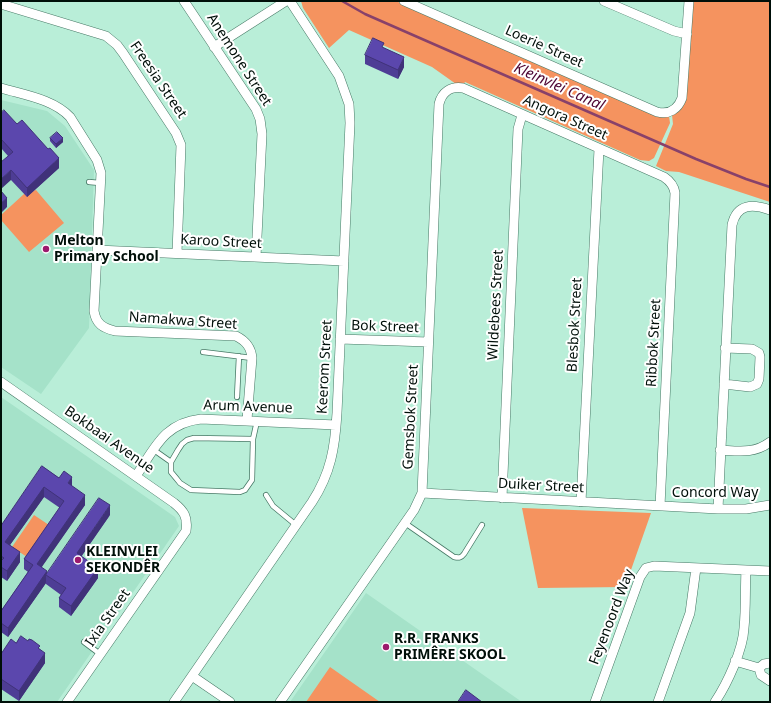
<!DOCTYPE html>
<html>
<head>
<meta charset="utf-8">
<style>
  body { margin:0 }
  #map { position:relative; width:771px; height:703px; overflow:hidden; background:#b9eed8; font-family:"Noto Sans",sans-serif }
  canvas { display:block }
  .frame { position:absolute; inset:0; border:2px solid #000f09; pointer-events:none }
</style>
</head>
<body>
<div id="map">
<canvas width="771" height="703"></canvas>
<div class="frame"></div>
</div>
<script>
const ctx = document.querySelector('canvas').getContext('2d');
ctx.lineJoin = 'round';
function fillPath(path, color) {
  ctx.fillStyle = color;
  ctx.fill(path, 'evenodd');
}
function strokePath(path, color, width, dash) {
  ctx.strokeStyle = color;
  ctx.lineWidth = width;
  ctx.lineCap = dash ? 'butt' : 'round';
  ctx.setLineDash(dash || []);
  ctx.stroke(path);
}
function write(font, color, halo, rows, align = 'center') {
  ctx.font = font + ' "Noto Sans",sans-serif';
  ctx.lineWidth = 4;
  ctx.setLineDash([]);
  ctx.textBaseline = 'middle';
  ctx.strokeStyle = halo;
  ctx.fillStyle = color;
  for (const [text, x, y, turn = 0] of rows) {
    ctx.save();
    ctx.translate(x, y);
    ctx.rotate((+turn || 0) * Math.PI / 180);
    ctx.textAlign = isNaN(turn) ? turn : align;
    if (halo) ctx.strokeText(text, 0, 0);
    ctx.fillText(text, 0, 0);
    ctx.restore();
  }
}
const built = new Path2D(`
  M1,100l46,11 18,15 29,44 -5,158 -48,66 -40,-27z
  M1,397l174,120 4,9 -122,176h-56z
  M366,593l156,109h-232z`);
const green = new Path2D(`
  M301,1h95l261,115h12l1,7 -16,35 -5,3 -9,-1 -175,-78 -2,3 -7,-1 -24,-17 -83,-37 -20,18 -26,-40z
  M693,1h77v201l-91,-30 -13,-1 -10,-5 17,-42 -1,-9 4,-2z
  M36,190l28,33 -35,29 -28,-32v-5l23,-21z
  M522,508l129,5 -26,74 -87,1z
  M34,515l15,10 -22,32 -15,-10z
  M330,667l50,35h-74z`);
const stream = new Path2D(`
  M342,1l23,13 331,145 50,20 24,8`);
const service = new Path2D(`
  M89,182l11,1
  M203,352l49,6
  M237,397l2,-41
  M253,439l-59,-1 -7,2 -5,4 -4,6 -7,12v10l5,6 4,5 11,7 49,2 5,-2 7,-10 1,-41 4,-18
  M154,450l17,12
  M266,495l7,11 23,19
  M405,523l49,34c5,1 7,1 10,-3l18,-29
  M84,642l16,12`);
const minor = new Path2D(`
  M184,1l72,108 4,10 2,15 -6,123
  M404,1l253,111c12,3 21,-3 25,-14l7,-97
  M604,1l70,30 13,3
  M1,4l105,32 11,9 6,8 53,80 5,12 -4,108
  M214,47l72,-46
  M1,88c23,7 52,11 69,29l27,43 4,13 -7,138c2,13 9,17 21,20l121,5c10,5 15,11 16,22l-5,62
  M97,250l247,11
  M340,339l88,3
  M1,382l173,121c10,8 14,14 12,28l-119,171
  M724,384l26,3 7,-3 2,-5 1,-22 -1,-4 -7,-4 -27,-1
  M720,450c19,1 34,4 50,-8
  M136,476c19,-28 28,-53 65,-57l135,6
  M422,493l296,16h28l24,-4
  M502,498l16,-369 4,-14
  M581,502l18,-353
  M718,509l14,-284c5,-22 21,-21 38,-15
  M735,661l24,7 5,-4 6,-1
  M759,668l2,7 9,6
  M192,676l38,26
  M174,702l138,-200c19,-29 23,-55 25,-89l13,-290 -1,-19 -10,-28 -49,-75
  M280,702l134,-192 8,-17 17,-389c3,-12 12,-18 24,-16l201,89c6,4 10,9 11,16l-15,313
  M595,702l45,-125 6,-9 8,-2 116,5
  M658,702l32,-89 6,-45
  M715,702c12,-18 28,-52 29,-74 2,-19 1,-39 2,-58`);
const wall = new Path2D(`
  M384,48l20,19 -6,12 -33,-15v-9z
  M1,113l16,11 42,44 -32,29 -16,-17 -3,-24 -7,-8z
  M50,138l13,4 -7,6 -6,-7z
  M42,466l17,12 13,8 13,19 -44,62 6,6 63,-58 -29,41 17,22 -27,38 -12,-9v-9l2,-3 -15,-11v-1l-38,54 -7,-5v-21l27,-39 -4,-3v-10l36,-51 -16,-11 -34,48 10,17 -13,19 -6,-4v-51z
  M16,643l24,6 5,14 -26,38 -18,-12v-35z`);
const shadedWall = new Path2D(`
  M404,57v10l-6,12v-9z
  M63,138v4l-7,6v-4z
  M59,158v10l-32,29v-9z
  M11,170v10l-10,9v-10z
  M7,198v9l-6,6v-10z
  M72,477v10l-4,-4z
  M44,487v10l-39,55v-10z
  M85,495v10l-48,69v-10z
  M110,505v10l-33,48v-10z
  M20,552v10l-13,19v-10z
  M98,568v10l-27,38v-10z
  M47,571v4h-1v8l-38,54v-9z
  M45,653v10l-26,38v-10z`);
const building = new Path2D(`
  M373,38l11,5 -2,4 22,10 -6,13 -33,-15z
  M4,110l13,14 5,-4 26,29 2,-1 9,10 -32,30 -16,-18 -10,9v-17l12,-10 -12,-13v-26z
  M57,132l6,6 -7,6 -6,-6z
  M1,191l6,7 -6,5z
  M42,466l17,12 5,-7 8,6 -4,6 17,12 -48,69 10,7 -39,57 -7,-5v-12l32,-46 -9,-6 40,-58 -20,-14 -39,55 15,10 -13,19 -6,-4v-6l3,-3 -3,-2v-30z
  M99,498l11,7 -33,48 21,15 -27,38 -12,-8 7,-10 -20,-13z
  M21,636l7,5 1,-2 3,1 8,6 -2,2 7,5 -26,38 -18,-12v-25l10,-15 5,4z
  M466,690l16,12h-24z`);
const markers = [
  [46,249,4,"#9c1a6d"],
  [78,560,4,"#9c1a6d"],
  [386,647,4,"#9c1a6d"]
];
const streetNames = [
  ["Loerie Street",544,47,24],
  ["Anemone Street",239,60,57],
  ["Freesia Street",158,80,56],
  ["Angora Street",565,118,24],
  ["Karoo Street",221,242,3],
  ["Wildebees Street",496,305,-87],
  ["Namakwa Street",183,321,4],
  ["Blesbok Street",575,325,-87],
  ["Bok Street",385,327,2],
  ["Ribbok Street",654,343,-87],
  ["Keerom Street",325,367,-87],
  ["Arum Avenue",248,407,2],
  ["Gemsbok Street",411,417,-87],
  ["Bokbaai Avenue",109,440,35],
  ["Duiker Street",541,486,3],
  ["Concord Way",715,493],
  ["Feyenoord Way",612,617,-69],
  ["Ixia Street",108,618,-55]
];
const poiNames = [
  ["Melton",54,241],
  ["Primary School",54,257],
  ["KLEINVLEI",86,552],
  ["SEKONDÊR",86,568],
  ["R.R. FRANKS",394,639],
  ["PRIMÊRE SKOOL",394,655]
];
const waterNames = [
  ["Kleinvlei Canal",559,87,24]
];
fillPath(built, '#a5e2c9');
fillPath(green, '#f5935f');
strokePath(stream, '#88416a', 2.5);
strokePath(service, '#477966', 6);
strokePath(minor, '#477966', 10);
strokePath(service, '#fff', 4.5);
strokePath(minor, '#fff', 9);
fillPath(wall, '#4e3d95');
fillPath(shadedWall, '#403279');
fillPath(building, '#5b47ad');
strokePath(building, '#403279', 1);
for (const [x, y, r, color] of markers) {
  const dot = new Path2D();
  dot.arc(x, y, r, 0, 2 * Math.PI);
  ctx.fillStyle = color;
  ctx.fill(dot);
  strokePath(dot, '#fff', 1.5);
}
write('14px', '#000f09', '#fff', streetNames);
write('bold 14px', '#000f09', '#fff', poiNames, 'left');
write('italic 15px', '#4e0634', '#fff', waterNames);
</script>
</body>
</html>
